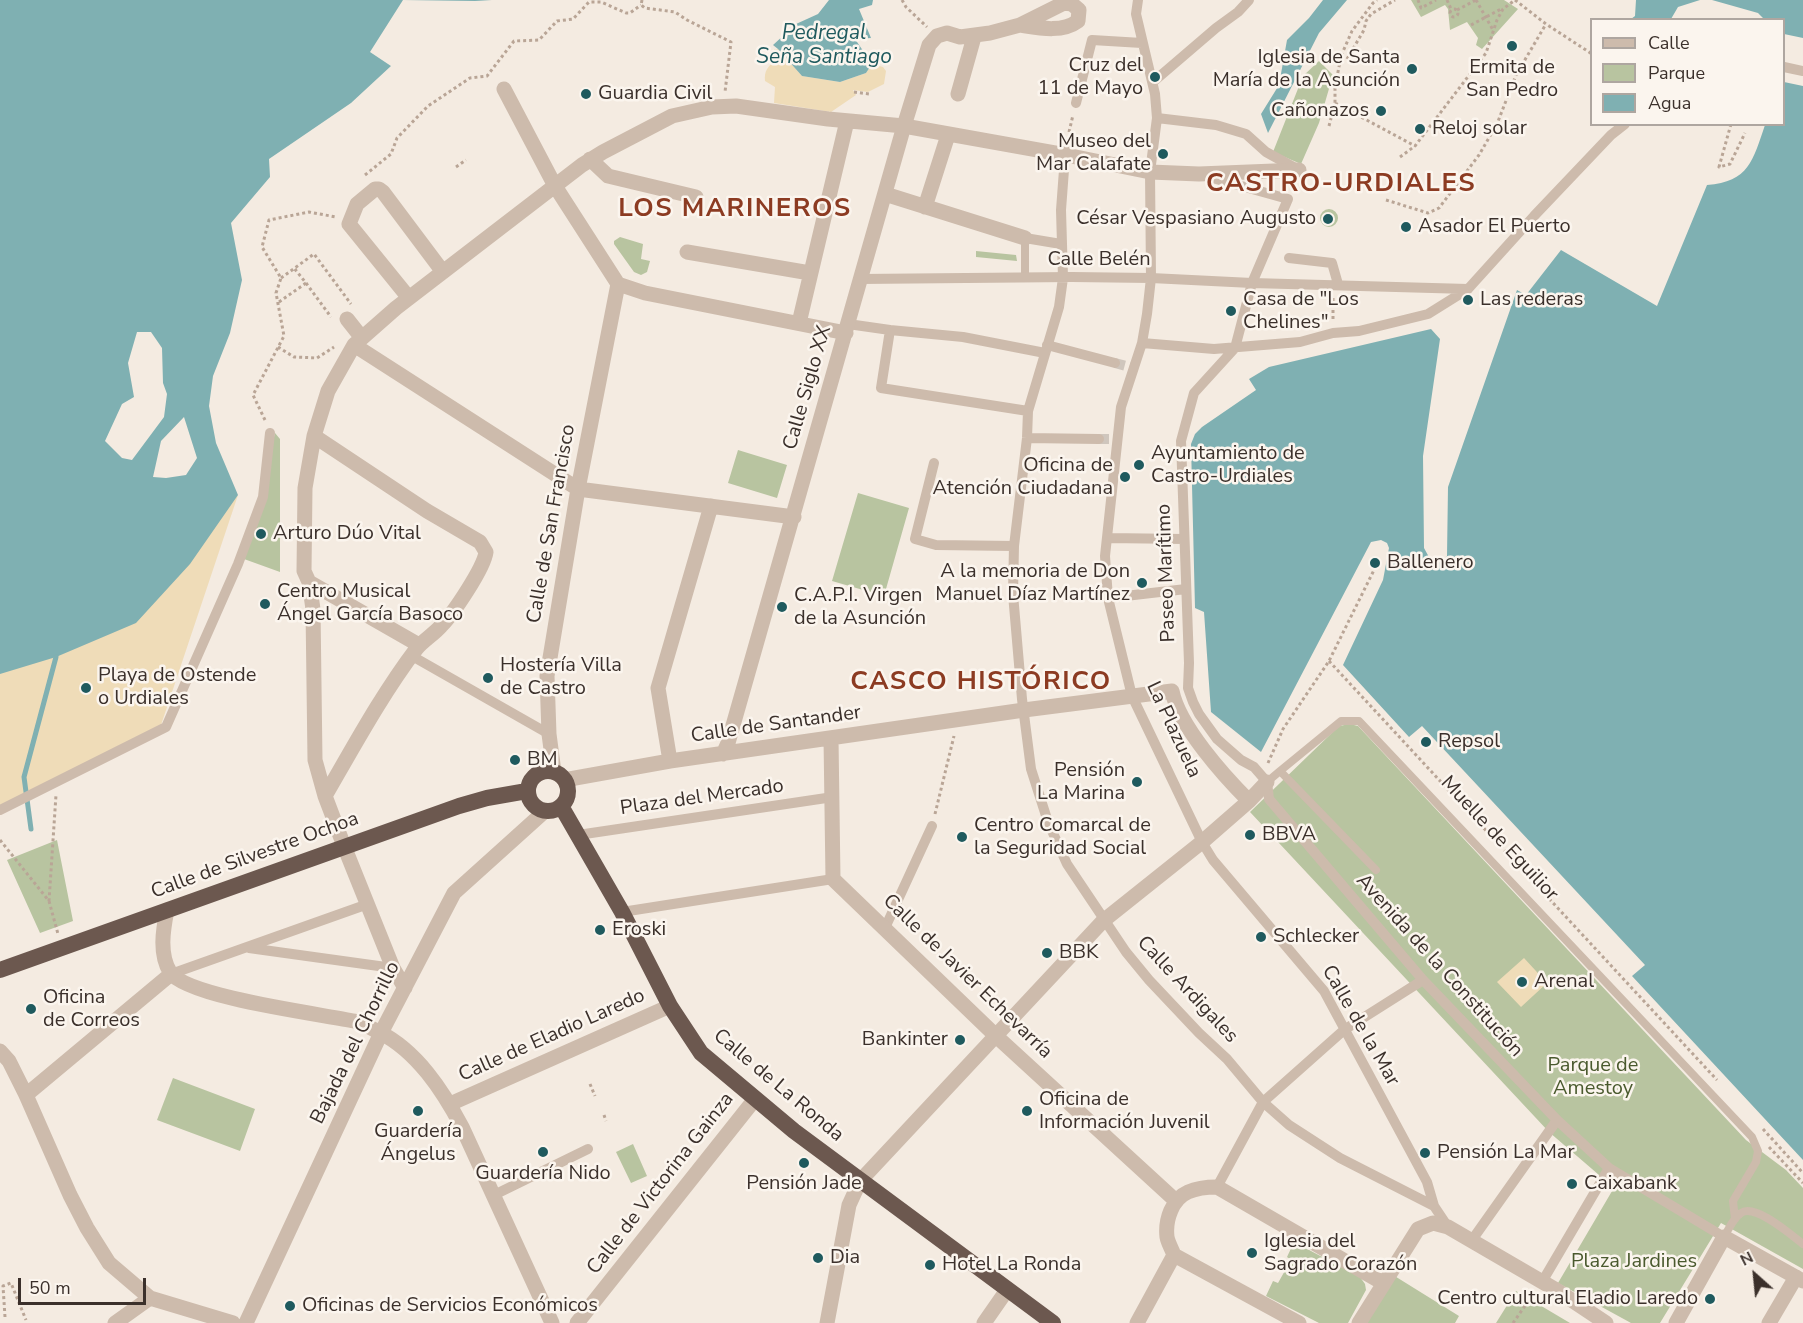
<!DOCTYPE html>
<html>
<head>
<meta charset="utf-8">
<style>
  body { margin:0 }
  #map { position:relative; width:1803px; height:1323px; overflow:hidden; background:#f4ebe1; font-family:"Nunito Sans",sans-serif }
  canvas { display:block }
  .legend { position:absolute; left:1590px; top:18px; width:195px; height:108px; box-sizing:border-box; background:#fbf5ee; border:2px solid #aea6a0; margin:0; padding:8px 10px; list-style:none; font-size:18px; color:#3b302b }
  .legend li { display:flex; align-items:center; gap:12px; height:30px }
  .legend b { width:30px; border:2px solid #aea6a0 }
  .north { position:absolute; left:1725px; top:1245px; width:60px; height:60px; -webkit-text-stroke:4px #fbf5ee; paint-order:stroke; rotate:333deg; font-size:16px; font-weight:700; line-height:24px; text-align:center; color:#3b302b }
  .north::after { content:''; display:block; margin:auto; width:21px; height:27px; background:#3b302b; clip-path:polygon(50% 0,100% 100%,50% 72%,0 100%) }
  .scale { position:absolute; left:18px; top:1278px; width:128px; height:27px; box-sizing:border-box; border:3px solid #3b302b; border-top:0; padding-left:8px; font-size:18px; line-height:21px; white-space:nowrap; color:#3b302b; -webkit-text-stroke:4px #fbf5ee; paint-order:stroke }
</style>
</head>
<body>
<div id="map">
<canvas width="1803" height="1323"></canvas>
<ul class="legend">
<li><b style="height:8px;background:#cdbbac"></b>Calle</li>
<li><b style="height:16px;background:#b8c4a0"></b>Parque</li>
<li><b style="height:16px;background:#7fb0b2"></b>Agua</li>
</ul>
<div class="north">N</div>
<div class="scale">50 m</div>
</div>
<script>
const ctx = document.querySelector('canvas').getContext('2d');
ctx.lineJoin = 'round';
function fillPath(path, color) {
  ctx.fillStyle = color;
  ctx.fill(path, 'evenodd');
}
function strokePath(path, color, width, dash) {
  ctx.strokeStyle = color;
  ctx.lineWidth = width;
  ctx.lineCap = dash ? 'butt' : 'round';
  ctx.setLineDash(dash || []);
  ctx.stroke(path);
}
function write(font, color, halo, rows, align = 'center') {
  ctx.font = font + ' "Nunito Sans",sans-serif';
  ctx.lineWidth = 5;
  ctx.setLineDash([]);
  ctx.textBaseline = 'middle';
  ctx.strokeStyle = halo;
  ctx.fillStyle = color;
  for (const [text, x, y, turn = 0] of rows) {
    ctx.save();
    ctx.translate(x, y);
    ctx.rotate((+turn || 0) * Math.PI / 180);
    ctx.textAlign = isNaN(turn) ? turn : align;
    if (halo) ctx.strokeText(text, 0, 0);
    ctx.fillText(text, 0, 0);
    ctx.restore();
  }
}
const green = new Path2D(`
  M1411,0h93l14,9 -36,40 -6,-4 2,-7 -11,-16 -17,8 -2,-21 -3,-4 -24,12z
  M1319,61l14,14 -14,48 -18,41 -28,-12 30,-76z
  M1320 218a9 9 0 1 1 18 0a9 9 0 1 1-18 0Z
  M620,237l23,7 -2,15 9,2 -3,11 -6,3 -7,-3 -20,-28v-3z
  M976,251l40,4 1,6 -41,-4z
  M275,433l5,6v133l-36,-13z
  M738,450l49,15 -10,33 -49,-15z
  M858,493l51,15 -25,88 -52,-15z
  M1350,724l8,2 388,414 40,30 17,18v81l-82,-46 -61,100h-29l-73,-40 57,-97 -16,-11 -50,-43 -299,-320 89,-86z
  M57,840l16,81 -33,12 -33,-73z
  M173,1078l82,31 -15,42 -83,-31z
  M633,1144l14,32 -16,7 -15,-31z
  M1294,1242l66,35 5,7 1,6 -18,33h-29l-53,-27 7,-15 5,2 13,-23 -4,-3z
  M1393,1275l66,41 -4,7h-93z
  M1516,1291l54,32h-74z`);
const sand = new Path2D(`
  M774,49h4l24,27 38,6 26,-9 6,-9 11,3 3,4 -2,13 -16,8 -15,-2 3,5 -25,17 -57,-9 1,-16 -10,-6c-1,-10 3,-15 10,-20z
  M238,495l-78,233 -160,78v-158l163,-96z
  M1524,958l23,25 -26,24 -24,-25z`);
const water = new Path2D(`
  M0,0h492l-17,1 -72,-1 -33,52 21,14 -40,37 -82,56 1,18 -39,46 11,57 -12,53 -17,43 -4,30 7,37 22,52 -48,69 -54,59 -80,34 -56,17zM137,332h14l11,16 1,35 4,11 -3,23 -32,43 -10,-2 -17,-17 17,-37 12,-7 -6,-34zM184,417l13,41 -11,17 -20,3 -13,-1 8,-36z
  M829,0h44l-1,5 -13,4 12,29 -16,1 17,25 -6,9 -26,9 -38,-6 -24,-27 -5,-4 23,-21 22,-10z
  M1323,0h24l-28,33 -51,100 -7,-19 18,-29 8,-45 22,-22z
  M1636,0h64l-22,7 -7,12h-40l4,-3z
  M1712,0h91v38l-19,-4v-14l-20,-1 -6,-6z
  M1784,82l19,4v1074l-171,-184 13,-11 -223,-239 -13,11 -66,-72 40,-85 6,-32 -2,-5 -6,-3 -10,2 -110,210 -50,-40 -7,-100 -9,-4 -4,-164 4,-10 7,-7 54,-37 -7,-11 20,-12 162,-38 9,10 -17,117 1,92 6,11 14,1 3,-4 1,-69 69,-197 9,5 35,-45 96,56 50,-121c42,-3 46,-25 58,-60l19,-1z`);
const stream = new Path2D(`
  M31,829l-7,-52 32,-120`);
const pedestrianTunnel = new Path2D(`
  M1115,363l15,4
  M1099,439h14`);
const path = new Path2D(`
  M642,0l-1,5 4,3 30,4 12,8 44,22 -6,50
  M902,0l4,7 21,20
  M1418,0l3,8 15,-8
  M1447,0l4,9
  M1476,0l17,30
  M1515,0l31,24 46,30
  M1450 13a4 4 0 1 1 8 0a4 4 0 1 1-8 0Z
  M1457,10l19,-10
  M1471,25l30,-16
  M1347,59l17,-29 2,-9 5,-7 24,-14
  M854,92l15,2
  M1335,103l80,43
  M1731,124l-12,43 11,-3 15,-31
  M1329,126l6,-23v-15l6,-32 11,-25 21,-28 4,-3
  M1069,132l4,-17
  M1400,157l15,-11 71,-93 11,-33 6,-11 12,-9
  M456,167l10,-7
  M365,175l26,-21 6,-16 31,-32 42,-28 17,-2 27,-35 25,-1 18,-19 16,-2 16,-17h12l25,11h4l11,-8
  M1386,200l42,13 11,-5 40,-53 18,-31 19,-49 30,-51
  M281,278l33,-24 37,50
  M306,283l25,34
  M1333,298v23
  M279,302l27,-19 -12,-15
  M278,347l16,10 23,1 17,-11
  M265,420l-12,-25 31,-59 -8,-43 5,-15 -19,-31 7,-27 40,-8 27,5
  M1329,661l388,419
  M1268,763l15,-34 46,-68 45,-91
  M935,814l19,-78
  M0,840l49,61 7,-106
  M49,901l9,33
  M590,1084l5,12
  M604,1115l2,6
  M1763,1129l40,44
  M1769,1147l34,36
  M5,1317l-2,-31 8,-3 15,37
  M1513,1323l21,-30`);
const service = new Path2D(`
  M1025,238v40
  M1280,771l61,-50h18l393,416 6,14 -2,11 -23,39 2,18
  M1267,782l13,-11 96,99
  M1724,1237c5,-8 9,-19 17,-24 14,-10 50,22 62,31`);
const pedestrian = new Path2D(`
  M1138,0l-2,14 19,80 2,24 -7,54 1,106 -4,36 -5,29
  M1784,67l19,4
  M1153,82l63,-54 22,-16 11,-12
  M1076,103l16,-63 50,3
  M1157,118l59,7 30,9 20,18 31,17
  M1066,143l-5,67 2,68 -4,29 -31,104 -1,27 -13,108 -1,48 9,105 9,70 17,53 19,42 59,88 23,28 50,53 28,26 36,43 26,23 51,33 94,48
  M1209,177l79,22 -36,84 -17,65 -41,45 -13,48 8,222 -1,25 5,14 6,12 18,25 24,21 13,7 13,15 2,17 154,181 134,140 52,48 115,69
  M1025,238l36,6
  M1289,258l43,5 6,21
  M860,279l212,-2 79,1 101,5 216,6
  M848,324l42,6 73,7 82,16
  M890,330l-9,58 147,23
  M1047,345l68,18
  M1027,438l72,1
  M934,463l-19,76 21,6 78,1
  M1107,538l77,1
  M1108,598l78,-9
  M412,656l137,78
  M0,810l166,-83 72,-163 25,-67 7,-64
  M578,835l255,-38
  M622,912l211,-33
  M885,928l47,-102
  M249,948l144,20
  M171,974l197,-70
  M1217,1187l46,-85 81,-72 79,-50
  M494,1195l94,-46
  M1448,1227l-14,-21 -7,-24 -103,-191 -111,-131 -11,-18 -70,-146 -24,-98 -3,-42 16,-149 21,-64 72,6 86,-7 33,-9 26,-2 69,-17 40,-25 66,-73 77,-81 14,-11
  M1472,1240l85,-120
  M1542,1282l67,-114`);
const minor = new Path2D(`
  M504,89l51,97 63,98 27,9 201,40
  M958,94l16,-57
  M590,159l18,17 88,21
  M885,194l140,44
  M925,207l23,-72
  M687,252l123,21
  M409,298l-60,-74 8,-20 18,-15h4l4,3 60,80
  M347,319l15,19
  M799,323l48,-202
  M354,345l224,144 216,28
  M314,436l113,75 53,31 6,10c-2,16 -33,62 -45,74 -7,8 -17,14 -24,22 -35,46 -63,98 -92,148
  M309,582l110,63
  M831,738l2,141 163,157 180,165
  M723,754l5,-11 176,-617 25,-81 8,-9 10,-3 13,4 30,-4 30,-8 44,-22 8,1 7,6 -1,11c-16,12 -39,7 -58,4
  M670,761l-12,-73 53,-182
  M554,772l-5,-38 -2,-58 31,-187 40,-205
  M564,780l106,-19 354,-51 148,-19c7,35 52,85 77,110
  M167,910c-4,20 -8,44 3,62 16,25 150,42 184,49 8,2 17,7 25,11 38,19 64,59 83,95l90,196
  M405,988l-12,-20 -49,-122 -19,-50 -10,-36 -2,-151 -4,-27 -5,-11 1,-83 9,-52 14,-45 26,-46 42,-37 186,-143 21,-13 69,-36 40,-9 24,-1 92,13 76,7 162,29 84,17 49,2 100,-4
  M0,1051l9,10 17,34 44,100 17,33 22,35 41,35 83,25
  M26,1095l145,-121
  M450,1104l220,-98
  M1174,1255c-2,-6 -6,-12 -7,-18 -2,-17 5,-38 21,-45 9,-4 19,-5 29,-5l166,96
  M1174,1255l125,68
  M115,1323l35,-25
  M246,1323l135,-290 73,-140 91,-82
  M577,1323l178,-224
  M827,1323l22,-118 11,-24 243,-260 99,-79 47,-41 18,-19
  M984,1323l23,-33
  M1137,1323l37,-68
  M1359,1323l59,-94 15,-6 15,4 110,64 48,32
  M1676,1323l48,-86 79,44
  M1769,1323l27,-46`);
const trunk = new Path2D(`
  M528 791a20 20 0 1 1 40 0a20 20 0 1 1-40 0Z
  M561,806l61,106 48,94 31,47 93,78 259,192
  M0,970l459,-164 28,-8 40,-7`);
const markers = [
  [1512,46,6,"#1f5a5e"],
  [1412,69,6,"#1f5a5e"],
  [1155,77,6,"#1f5a5e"],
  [586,94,6,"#1f5a5e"],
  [1381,111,6,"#1f5a5e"],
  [1420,129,6,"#1f5a5e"],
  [1163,154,6,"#1f5a5e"],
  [1328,219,6,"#1f5a5e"],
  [1406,227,6,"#1f5a5e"],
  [1468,300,6,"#1f5a5e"],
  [1231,311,6,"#1f5a5e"],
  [1139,465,6,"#1f5a5e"],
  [1125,477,6,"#1f5a5e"],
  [261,534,6,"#1f5a5e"],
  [1375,563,6,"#1f5a5e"],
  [1142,583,6,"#1f5a5e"],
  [265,604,6,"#1f5a5e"],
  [782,607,6,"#1f5a5e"],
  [488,678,6,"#1f5a5e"],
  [86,688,6,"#1f5a5e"],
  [1426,742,6,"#1f5a5e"],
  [515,760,6,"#1f5a5e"],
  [1137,782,6,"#1f5a5e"],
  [1250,835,6,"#1f5a5e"],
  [962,837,6,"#1f5a5e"],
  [600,930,6,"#1f5a5e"],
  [1261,937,6,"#1f5a5e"],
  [1047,953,6,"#1f5a5e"],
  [1522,982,6,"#1f5a5e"],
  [31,1009,6,"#1f5a5e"],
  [960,1040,6,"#1f5a5e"],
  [418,1111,6,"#1f5a5e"],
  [1027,1111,6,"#1f5a5e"],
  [543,1152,6,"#1f5a5e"],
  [1425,1153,6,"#1f5a5e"],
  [804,1163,6,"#1f5a5e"],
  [1572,1184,6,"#1f5a5e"],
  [1252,1253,6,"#1f5a5e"],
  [818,1258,6,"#1f5a5e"],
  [930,1265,6,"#1f5a5e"],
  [1710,1299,6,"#1f5a5e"],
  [290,1306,6,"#1f5a5e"]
];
const poiNames = [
  ["Iglesia de Santa",1400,58,"right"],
  ["María de la Asunción",1400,81,"right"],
  ["Cruz del",1143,66,"right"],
  ["11 de Mayo",1143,89,"right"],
  ["Ermita de",1512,68,"center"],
  ["San Pedro",1512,91,"center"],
  ["Guardia Civil",598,94],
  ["Cañonazos",1369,111,"right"],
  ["Reloj solar",1432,129],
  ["Museo del",1151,142,"right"],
  ["Mar Calafate",1151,165,"right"],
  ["César Vespasiano Augusto",1316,219,"right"],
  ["Asador El Puerto",1418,227],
  ["Casa de \"Los",1243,300],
  ["Chelines\"",1243,323],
  ["Las rederas",1480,300],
  ["Ayuntamiento de",1151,454],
  ["Castro-Urdiales",1151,477],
  ["Oficina de",1113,466,"right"],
  ["Atención Ciudadana",1113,489,"right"],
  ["Arturo Dúo Vital",273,534],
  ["Ballenero",1387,563],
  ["A la memoria de Don",1130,572,"right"],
  ["Manuel Díaz Martínez",1130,595,"right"],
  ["Centro Musical",277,592],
  ["Ángel García Basoco",277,615],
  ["C.A.P.I. Virgen",794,596],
  ["de la Asunción",794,619],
  ["Hostería Villa",500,666],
  ["de Castro",500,689],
  ["Playa de Ostende",98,676],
  ["o Urdiales",98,699],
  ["Repsol",1438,742],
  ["BM",527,760],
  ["Pensión",1125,771,"right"],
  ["La Marina",1125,794,"right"],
  ["Centro Comarcal de",974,826],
  ["la Seguridad Social",974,849],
  ["BBVA",1262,835],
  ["Eroski",612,930],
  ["Schlecker",1273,937],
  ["BBK",1059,953],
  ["Arenal",1534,982],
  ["Oficina",43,998],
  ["de Correos",43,1021],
  ["Bankinter",948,1040,"right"],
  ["Oficina de",1039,1100],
  ["Información Juvenil",1039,1123],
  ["Guardería",418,1132,"center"],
  ["Ángelus",418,1155,"center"],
  ["Pensión La Mar",1437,1153],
  ["Guardería Nido",543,1174,"center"],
  ["Pensión Jade",804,1184,"center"],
  ["Caixabank",1584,1184],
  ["Iglesia del",1264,1242],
  ["Sagrado Corazón",1264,1265],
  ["Dia",830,1258],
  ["Hotel La Ronda",942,1265],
  ["Centro cultural Eladio Laredo",1698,1299,"right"],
  ["Oficinas de Servicios Económicos",302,1306]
];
const streetNames = [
  ["Calle Belén",1099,260],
  ["Calle Siglo XX",808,388,-74],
  ["Calle de San Francisco",552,524,-80],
  ["Paseo Marítimo",1167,573,-92],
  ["Calle de Santander",776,725,-8],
  ["La Plazuela",1173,730,65],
  ["Plaza del Mercado",702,798,-8],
  ["Muelle de Eguilior",1499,839,47],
  ["Calle de Silvestre Ochoa",255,856,-20],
  ["Avenida de la Constitución",1439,966,48],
  ["Calle de Javier Echevarría",967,977,44],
  ["Calle Ardigales",1187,990,47],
  ["Calle de la Mar",1360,1026,60],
  ["Calle de Eladio Laredo",552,1036,-24],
  ["Bajada del Chorrillo",356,1043,-64],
  ["Calle de La Ronda",778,1086,40],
  ["Calle de Victorina Gainza",661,1184,-52]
];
const parkNames = [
  ["Parque de",1593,1066],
  ["Amestoy",1593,1089],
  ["Plaza Jardines",1634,1262]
];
const waterNames = [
  ["Pedregal",824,34],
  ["Seña Santiago",824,58]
];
const districtNames = [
  ["CASTRO-URDIALES",1341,185],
  ["LOS MARINEROS",735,210],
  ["CASCO HISTÓRICO",981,683]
];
fillPath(green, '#b8c4a0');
fillPath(sand, '#efdcb8');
fillPath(water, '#7fb0b2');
strokePath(stream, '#7fb0b2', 5);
strokePath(pedestrianTunnel, '#cfc6bd', 10, [10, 5]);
strokePath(path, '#b9a596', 3, [3, 3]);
strokePath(service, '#cdbbac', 8);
strokePath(pedestrian, '#cdbbac', 10);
strokePath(minor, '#cdbbac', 15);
strokePath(trunk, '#6c584f', 16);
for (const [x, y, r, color] of markers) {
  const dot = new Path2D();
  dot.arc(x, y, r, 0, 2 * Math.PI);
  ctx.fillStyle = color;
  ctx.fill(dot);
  strokePath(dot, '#fbf5ee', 2);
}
write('20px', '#3b302b', '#fbf5ee', poiNames, 'left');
write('20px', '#3b302b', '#fbf5ee', streetNames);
write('20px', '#4a5a2e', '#fbf5ee', parkNames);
write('italic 21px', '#1f5a5e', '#fbf5ee', waterNames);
ctx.letterSpacing = '1.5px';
write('bold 26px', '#8c3b22', '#fbf5ee', districtNames);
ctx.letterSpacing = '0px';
</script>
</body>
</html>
